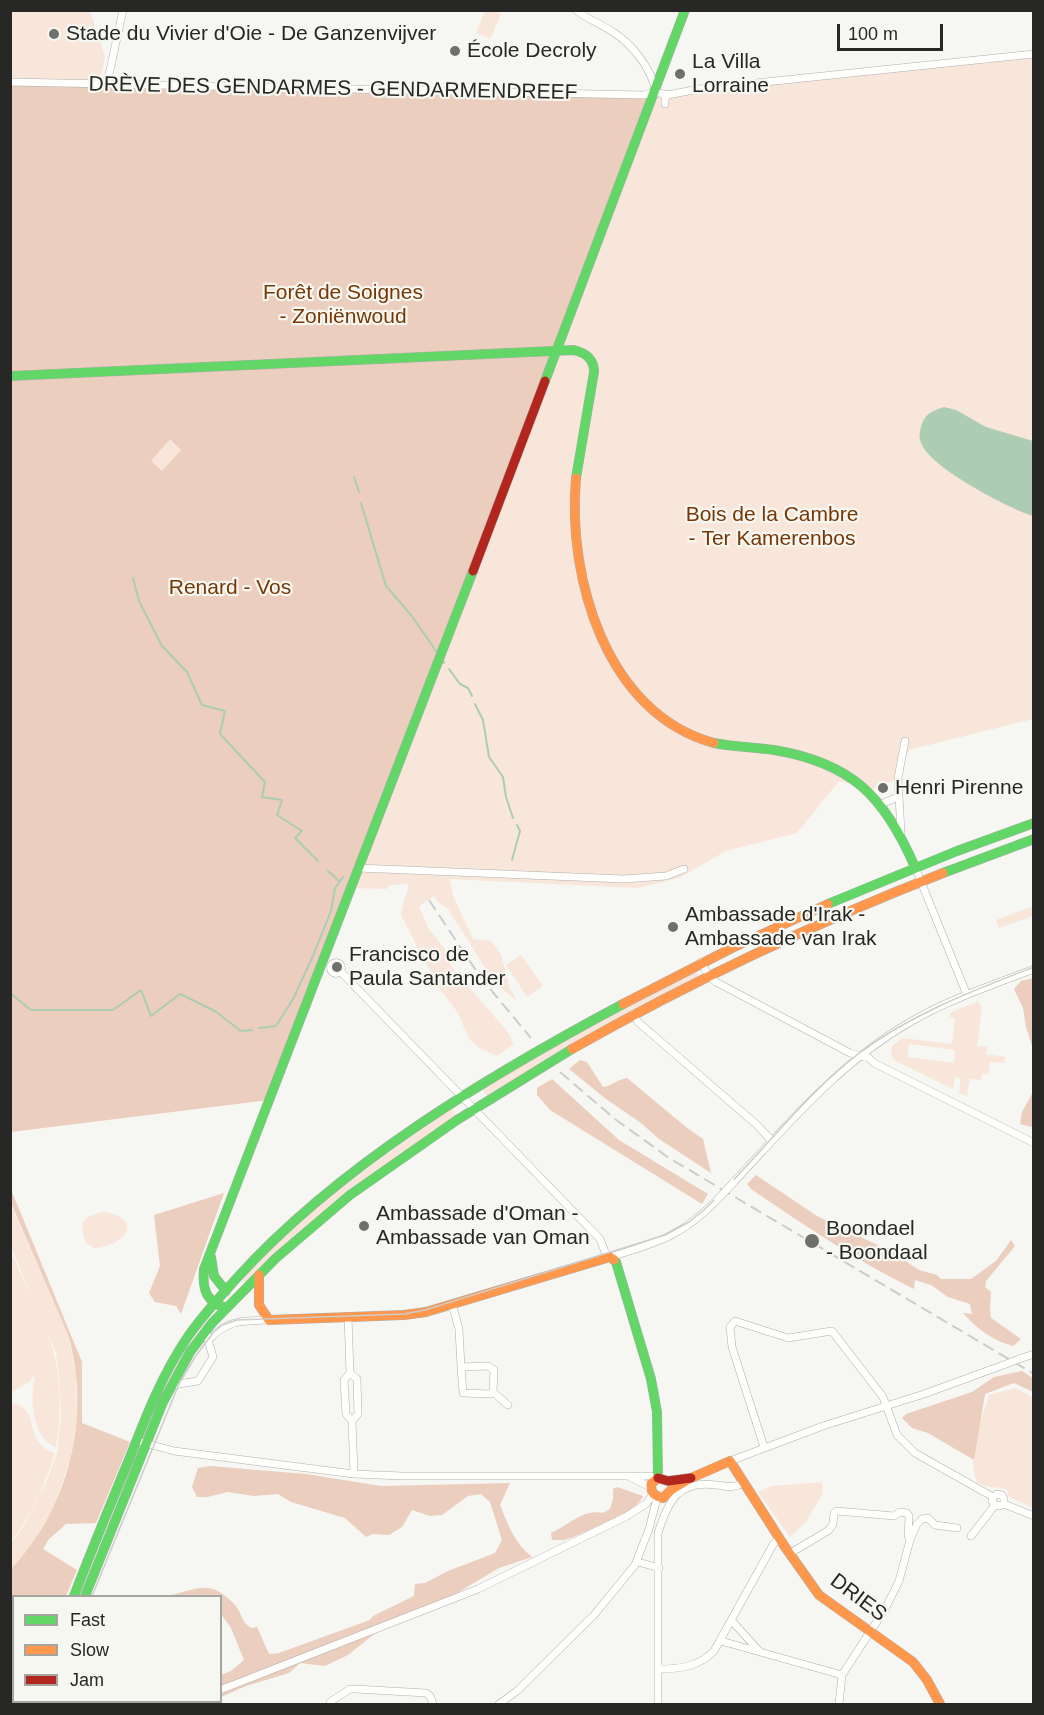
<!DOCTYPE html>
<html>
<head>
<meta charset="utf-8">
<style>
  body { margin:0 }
  #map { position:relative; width:1044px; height:1715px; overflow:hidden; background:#f6f6f3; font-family:Helvetica,sans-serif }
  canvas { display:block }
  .frame { position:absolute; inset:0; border:12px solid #272725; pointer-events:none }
  .legend { position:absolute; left:12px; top:1595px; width:210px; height:108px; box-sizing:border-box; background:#f7f7f2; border:2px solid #a4a4a0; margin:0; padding:8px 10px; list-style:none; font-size:18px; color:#272725 }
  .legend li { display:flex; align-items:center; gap:12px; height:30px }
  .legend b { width:30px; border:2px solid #a4a4a0 }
  .scale { position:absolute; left:837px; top:24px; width:106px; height:27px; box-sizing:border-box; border:3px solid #272725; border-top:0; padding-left:8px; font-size:18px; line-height:21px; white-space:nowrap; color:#272725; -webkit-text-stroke:4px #f7f7f2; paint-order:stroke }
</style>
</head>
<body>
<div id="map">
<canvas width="1044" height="1715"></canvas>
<div class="frame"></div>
<ul class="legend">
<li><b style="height:8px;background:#63d668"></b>Fast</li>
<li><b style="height:8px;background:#ff974d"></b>Slow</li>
<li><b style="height:8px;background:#b3261e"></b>Jam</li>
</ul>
<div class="scale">100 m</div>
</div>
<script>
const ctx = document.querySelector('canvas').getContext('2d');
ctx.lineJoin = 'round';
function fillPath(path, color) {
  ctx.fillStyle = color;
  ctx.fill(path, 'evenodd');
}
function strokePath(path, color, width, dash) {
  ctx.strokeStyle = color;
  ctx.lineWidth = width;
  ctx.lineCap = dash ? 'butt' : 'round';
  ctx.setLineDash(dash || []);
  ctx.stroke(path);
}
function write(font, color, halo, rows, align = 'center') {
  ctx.font = font + ' Helvetica,sans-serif';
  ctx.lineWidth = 4.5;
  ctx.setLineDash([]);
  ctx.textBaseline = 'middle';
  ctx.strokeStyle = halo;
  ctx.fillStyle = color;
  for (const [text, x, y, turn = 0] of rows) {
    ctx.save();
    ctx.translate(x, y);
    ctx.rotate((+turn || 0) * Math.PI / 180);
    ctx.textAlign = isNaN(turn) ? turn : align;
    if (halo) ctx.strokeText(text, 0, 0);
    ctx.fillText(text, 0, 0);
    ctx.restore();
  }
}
const green = new Path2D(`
  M10,11h80l15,46 -5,24 -89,-2z
  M485,11h7l9,3 -11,25 -14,-6z
  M1033,57v662l-124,31 -16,31 -30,12 -12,-9 -12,-3 -42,52 -71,18 -47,27 -41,10 -188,-9 3,17 20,43 18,2 10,13 9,35 7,12 -23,-19 -46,-73 -10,-7 -4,-6 -15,10 9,22 16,20 9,21 54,62 7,13 -17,12 -17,-8 -11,-9 -11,-26 -18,-24 -17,-31 -22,-43 3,-16 5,-12 -3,-3 -16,1 -4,4 -36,-1 -339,244 -1,-754 643,-281z
  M1033,906v10l-34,12 -3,-8z
  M521,955l22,31 -16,11 -21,-32z
  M696,970l3,6 -212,120 -5,-7 42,-26z
  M978,1001l4,7 -5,38 10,1 -1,7 19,3v6l-15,-1 -2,12h-6l-1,6 -11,-1 -3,17 -8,-3 2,-15 -6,-1 -2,12 -59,-29 -3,-7 1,-7 10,-8 50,6 3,-26 -5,-1v-4zM909,1044l46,6 -1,13 -47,-6z
  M452,1108l5,8 -211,167 -5,-5 71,-70z
  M10,1203l58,132 8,39 1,45 -6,37 -16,48 -23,41 -21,24v-26l14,-19 21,-41 11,-30 4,-36 -2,-41 -3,-23 -45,-106z
  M103,1212c40,5 27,33 -9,36l-8,-5c-7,-20 -5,-26 17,-31z
  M11,1252c14,32 35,69 43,102 7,27 7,66 2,93 -23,-6 -27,-51 -21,-70h-3l-2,4 -19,12z
  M1015,1388l18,9v111l-25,-12 -1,-6c-9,-4 -17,-1 -30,-7 -10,-27 4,-61 12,-88z
  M11,1403c32,5 10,39 44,50 -10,31 -23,63 -44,88z
  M822,1482l1,11 -17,29 -16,15 -32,-45 14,-6z`);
const forest = new Path2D(`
  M11,83l642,14 -384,1003 -258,32zM170,439l11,11 -19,21 -11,-10z
  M1033,978h1l-1,71 -7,-22 -3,-19 -9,-19 7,-8z
  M580,1060l7,2 16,25c9,-1 15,-8 24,-9l59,49 17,12 8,34 -52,-34 -18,-16 -35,-24 -37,-30z
  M552,1079l67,61 89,54 -6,10 -152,-94 -13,-15v-7z
  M1033,1092v34l-2,1 -11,-3 2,-12z
  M756,1175l61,41 75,36 27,18 18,5 4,4h30l25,-18 15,-21 4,6 -29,35 -1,6 6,5 -1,17 1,9 30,21 -8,7c-20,-5 -37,-18 -50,-33l9,1 -2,-10 -22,-7 -17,-12 -16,-5 -1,9c-57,-28 -110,-64 -163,-100l-4,-5z
  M10,1187l72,175v61l48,19 -34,81 -30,1 -17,15 -6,10 34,21 -11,26h-52l-1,72 -3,-1 1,-98c58,-61 81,-153 57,-234l-57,-132z
  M224,1193l-43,121 -5,-8 -21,-4 -6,-9 11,-27 -6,-51z
  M1022,1371l11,7v14l-19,-9 -29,11 -11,66 -46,-27 -16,-5 -10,-10 4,-4 66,-22 22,-15z
  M210,1466l96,8 75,12 129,-3 -10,22c8,20 15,39 32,52l-33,11 -57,34 -55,22 -39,31 -23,11 -25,-3 -11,10 -43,13 -25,11v-22l10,-4 13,-11 -13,-32 -10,-14 -1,-18h-13l-2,-1 -4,1h-34c32,-7 43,-18 68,9 7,8 6,17 16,23l6,-1 12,27 10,-1 91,-33 3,-4 41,-20 1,-12 10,-1 23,-12 47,-18 7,-13 -12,-38 -9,-8 -13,2 -26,19 -12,1 -18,-6 -10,17 -13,8 -16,-1 -7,3 -21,-19 -54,-16 -13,-8 -24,2 -26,-4 -21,5h-10l-5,-10 6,-19z
  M617,1487l26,9c-6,17 -53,33 -70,41l-9,3h-12l-1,-7c18,-8 32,-24 52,-20l7,-4 3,-10v-10z`);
const water = new Path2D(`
  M944,407l12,3 30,17 47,14v75c-25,-8 -100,-47 -111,-71 -3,-6 -3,-12 -1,-18 3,-13 11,-16 23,-20z`);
const stream = new Path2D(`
  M354,477l5,15
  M361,503l25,83 25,29 25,36
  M133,578l6,23 23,45 25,26 15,33 23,6 -5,23 45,48 -3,15 20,3 -5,15 25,16 -7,7 23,23
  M444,662v1
  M449,669l11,15 8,4 4,8
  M475,704l8,16 6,37 14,20 3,20 7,21
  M512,860l8,-29 -3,-6
  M328,871l11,10
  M10,993l21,17h82l28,-20 10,26 29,-22 35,17 26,20 11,-1
  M259,1028l17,-2 17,-27 20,-43 18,-45 4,-23 8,-11`);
const street = new Path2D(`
  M576,10c11,9 25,14 37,22 18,11 37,35 42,56
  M10,82l634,13 11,-3
  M107,84l16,-74
  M655,92l13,3 30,-6 336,-35
  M665,104v-6l3,-3
  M881,804l17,-7
  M901,833l-3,-55 7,-37
  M915,867l52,128
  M358,868l265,11 43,-3 18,-7
  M701,962l8,14 7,6 134,71 19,5 5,5 160,80
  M330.5 968a5.5 5.5 0 1 1 11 0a5.5 5.5 0 1 1-11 0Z
  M341,972l259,267 5,13 5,5c49,-15 72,-21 108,-58
  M633,1014l5,8 119,103 15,16
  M733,1183c56,-60 107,-121 179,-162 38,-22 81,-36 122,-52
  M452,1304l7,25 2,38
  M348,1317l2,56 -6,7 2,34 6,7 2,53
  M209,1340c19,-21 34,-19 60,-20
  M1022,1358l12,-4
  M488,1366l6,4 -1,22 -3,2 -27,-1 -2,-26z
  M350,1373l7,6 1,35 -6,7
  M172,1385l26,-4 15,-24 -8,-27
  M493,1392l15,13
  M142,1442l32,9 180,23 48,2h249l4,3
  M764,1447l-32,-100 -2,-20 5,-6 53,17 44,-7 51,66 14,38 18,18 78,44 4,-3 5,1 2,4v5l-5,2 -4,-1 -3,-4 1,-4
  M730,1461l93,-35 101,-32 82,-30
  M630,1477l20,10
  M1004,1504l30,12
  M971,1536l24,-31
  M789,1554l40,-24 4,-6 1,-11 3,-2 57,5 6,-4 7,1 2,3 -1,20 2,4
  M638,1562l21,6
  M732,1621l28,31
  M721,1641l121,34
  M10,1658h4
  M658,1669c22,0 40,-2 56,-18l60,-108 6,-4
  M220,1690l258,-101 149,-73 20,-13 5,-8
  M148,1702l3,2
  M182,1704l8,-2
  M330,1704v-2l20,-13h5l71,4 4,3 3,8
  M499,1704l18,-13 77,-76 41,-50 14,-36 8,-31
  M658,1704v-171c10,-32 20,-53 58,-48 10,1 17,4 27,-2
  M839,1704l3,-29 43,-66 14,-28 11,-41 7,-16 5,-5 6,-1 7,7 22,3`);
const fast = new Path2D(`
  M10,376l564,-26c12,3 20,9 20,22l-18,106
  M545,381l140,-371
  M714,743c20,4 40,4 60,7 78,13 110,46 141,117
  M943,873l91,-34
  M828,904l129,-53 77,-28
  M211,1257l3,19 12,15
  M614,1260l2,2 35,117 6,33 1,66
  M227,1308c-21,-5 -25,-19 -23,-39l269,-698
  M74,1596c18,-47 37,-93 56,-139 16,-41 32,-82 57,-119 14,-21 32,-40 49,-59 103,-114 252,-203 387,-275
  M85,1596l78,-194 27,-50 22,-29 64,-65 74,-63 107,-75 115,-71
  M31,1704l1,-2
  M41,1704l2,-2`);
const slow = new Path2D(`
  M576,478c-9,99 30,236 138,265
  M623,1004l109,-56 96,-44
  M572,1049c120,-68 243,-126 371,-176
  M259,1275v30l10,15 135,-5 22,-3 184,-55 4,3
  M658,1478l-7,6c0,9 3,12 12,14l8,-8 20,-12 39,-17 55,86 34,48 94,67 14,18 13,24`);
const jam = new Path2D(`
  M473,571l72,-190
  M658,1478l10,3 23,-3`);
const tram = new Path2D(`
  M92,1596l87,-212 16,-27 18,-24 9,-8 15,-5 167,-6 21,-4 240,-75 24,-13 15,-12c53,-50 96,-111 154,-156 53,-40 114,-63 176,-87
  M49,1704l1,-2`);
const rail = new Path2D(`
  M429,900l52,78 50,60
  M560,1072l55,47 54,39 365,216`);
const streetBridge = new Path2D(`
  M718,1199l15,-16
  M1006,1364l16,-6`);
const markers = [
  [54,34,6,"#6f6f6d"],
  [455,51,6,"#6f6f6d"],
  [680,74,6,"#6f6f6d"],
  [883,788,6,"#6f6f6d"],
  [673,927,6,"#6f6f6d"],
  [337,967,6,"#6f6f6d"],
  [364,1226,6,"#6f6f6d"],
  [812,1241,8,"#6f6f6d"]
];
const poiNames = [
  ["Stade du Vivier d'Oie - De Ganzenvijver",66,34],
  ["École Decroly",467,51],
  ["La Villa",692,62],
  ["Lorraine",692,86],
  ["Henri Pirenne",895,788],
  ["Ambassade d'Irak -",685,915],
  ["Ambassade van Irak",685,939],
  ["Francisco de",349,955],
  ["Paula Santander",349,979],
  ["Ambassade d'Oman -",376,1214],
  ["Ambassade van Oman",376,1238],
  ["Boondael",826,1229],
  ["- Boondaal",826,1253]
];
const streetNames = [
  ["DRÈVE DES GENDARMES - GENDARMENDREEF",333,89,1],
  ["DRIES",858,1598,37]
];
const parkNames = [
  ["Forêt de Soignes",343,293],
  ["- Zoniënwoud",343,317],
  ["Bois de la Cambre",772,515],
  ["- Ter Kamerenbos",772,539],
  ["Renard - Vos",230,588]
];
fillPath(green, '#f9e6da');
fillPath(forest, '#ebcebd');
fillPath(water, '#accdb3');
strokePath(stream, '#accdb3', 2);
strokePath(street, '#afafad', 8);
strokePath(fast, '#afafad', 10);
strokePath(slow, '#afafad', 10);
strokePath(jam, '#afafad', 10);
strokePath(street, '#fefefd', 7);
strokePath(fast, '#63d668', 9);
strokePath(slow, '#ff974d', 9);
strokePath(jam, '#b3261e', 9);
strokePath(tram, '#cccccb', 1.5);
strokePath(rail, '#cccccb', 2, [12, 6]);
strokePath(streetBridge, '#afafad', 8, []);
strokePath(streetBridge, '#fefefd', 7);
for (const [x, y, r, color] of markers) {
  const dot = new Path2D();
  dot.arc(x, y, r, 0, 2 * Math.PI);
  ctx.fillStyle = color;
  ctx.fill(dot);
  strokePath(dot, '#f7f7f2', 2);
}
write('21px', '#272725', '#f7f7f2', poiNames, 'left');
write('21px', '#272725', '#f7f7f2', streetNames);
write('21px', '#763705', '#f7f7f2', parkNames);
</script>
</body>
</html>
